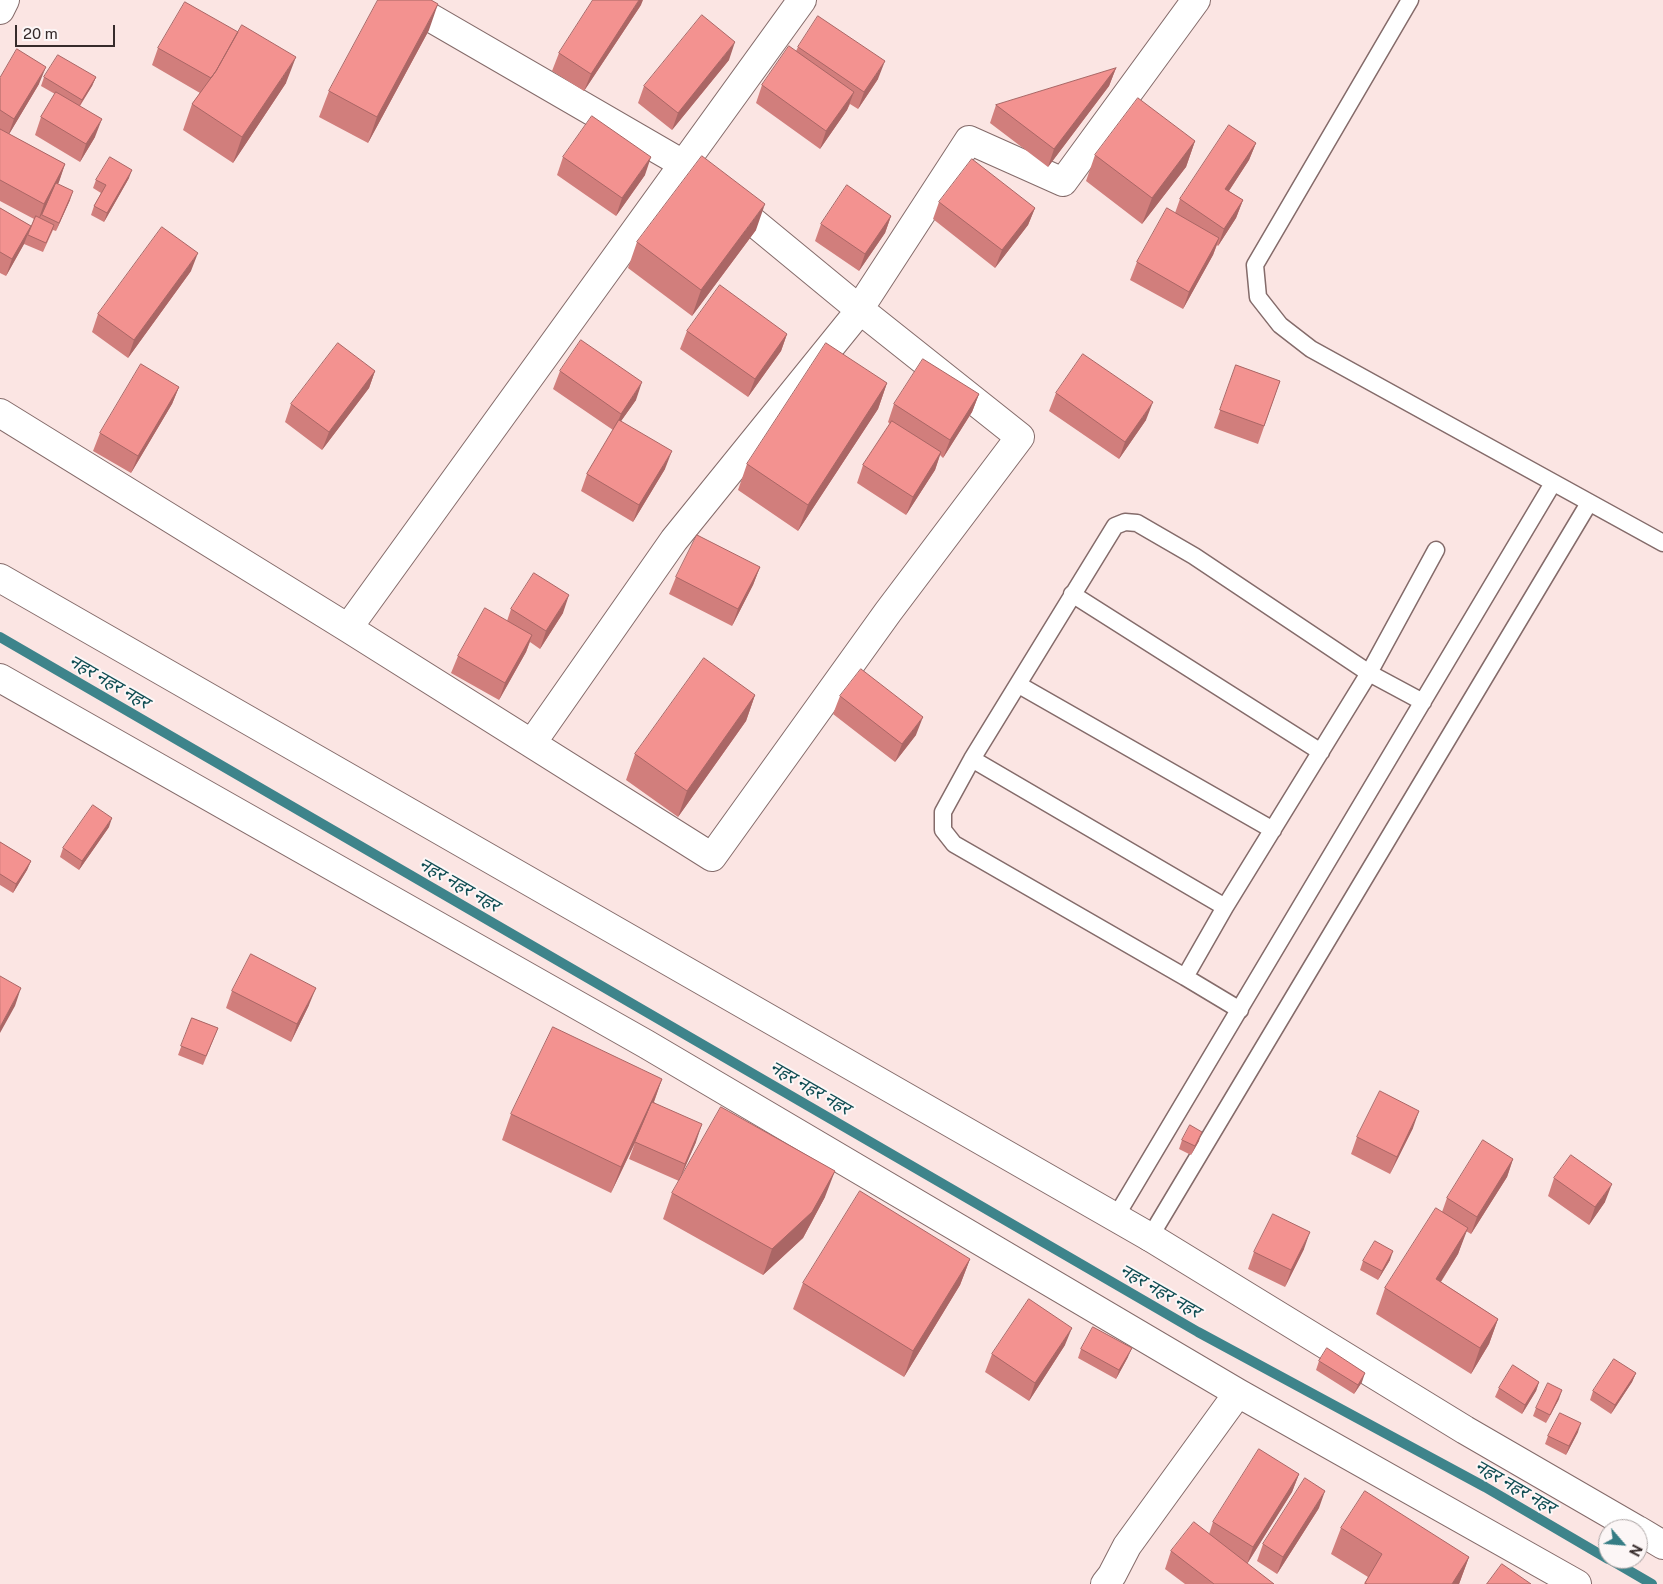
<!DOCTYPE html>
<html>
<head>
<meta charset="utf-8">
<style>
  body { margin:0 }
  #map { position:relative; width:1663px; height:1584px; overflow:hidden; background:#fbe5e3; font-family:"Public Sans",sans-serif }
  canvas { display:block }
  .north { position:absolute; left:1598px; top:1519px; width:50px; height:50px; box-sizing:border-box; background:#fcf6f6; border:1px solid #ada5a5; border-radius:50%; rotate:117deg; font-size:14px; font-weight:700; line-height:20px; text-align:center; color:#362b2b }
  .north::after { content:''; display:block; margin:auto; width:18px; height:22px; background:#357d85; clip-path:polygon(50% 0,100% 100%,50% 72%,0 100%) }
  .scale { position:absolute; left:15px; top:25px; width:100px; height:22px; box-sizing:border-box; border:2px solid #362b2b; border-top:0; padding-left:6px; font-size:15px; line-height:18px; white-space:nowrap; color:#362b2b; -webkit-text-stroke:4px #fcf6f6; paint-order:stroke }
</style>
</head>
<body>
<div id="map">
<canvas width="1663" height="1584"></canvas>
<div class="north">N</div>
<div class="scale">20 m</div>
</div>
<script>
const ctx = document.querySelector('canvas').getContext('2d');
ctx.lineJoin = 'round';
function strokePath(path, color, width, dash) {
  ctx.strokeStyle = color;
  ctx.lineWidth = width;
  ctx.lineCap = dash ? 'butt' : 'round';
  ctx.setLineDash(dash || []);
  ctx.stroke(path);
}
function fillPath(path, color) {
  ctx.fillStyle = color;
  ctx.fill(path, 'evenodd');
}
function write(font, color, halo, rows, align = 'center') {
  ctx.font = font + ' "Public Sans","Noto Sans Devanagari",sans-serif';
  ctx.lineWidth = 4;
  ctx.setLineDash([]);
  ctx.textBaseline = 'middle';
  ctx.strokeStyle = halo;
  ctx.fillStyle = color;
  for (const [text, x, y, turn = 0] of rows) {
    ctx.save();
    ctx.translate(x, y);
    ctx.rotate((+turn || 0) * Math.PI / 180);
    ctx.textAlign = isNaN(turn) ? turn : align;
    if (halo) ctx.strokeText(text, 0, 0);
    ctx.fillText(text, 0, 0);
    ctx.restore();
  }
}
const stream = new Path2D(`
  M0,637l1198,695 287,155 123,72
  M1609,1559l43,25`);
const service = new Path2D(`
  M1410,0l-155,265 3,32 22,28 31,24 352,194
  M1072,594l249,158
  M1019,685l254,145
  M972,759l253,148
  M1185,977l-231,-133 -11,-14v-18l29,-53 143,-233 10,-4 12,1 57,33 175,117 67,-123
  M1240,1010l-55,-33 40,-70 144,-234 54,29
  M1115,1218l438,-735
  M1150,1237l439,-734`);
const minor = new Path2D(`
  M0,413l348,215 364,229 176,-245 132,-175 -161,-128 -176,-145 -283,-164
  M348,628l454,-628
  M0,678l646,366 592,349 339,191
  M532,743l142,-203 178,-220 117,-180 94,42 133,-182
  M1150,1237l315,193 171,99
  M1638,1530l25,15
  M1105,1584l7,-9 15,-29 111,-153`);
const tertiary = new Path2D(`
  M0,10l5,-10
  M0,578l1150,659`);
const wall = new Path2D(`
  M641,5l-57,86 -32,-20 7,-18z
  M429,30l-61,113 -49,-26 10,-26z
  M798,47l80,32 -20,30 -8,-5 -3,6 -27,39 -64,-46 6,-18 34,-34z
  M158,48l128,35 -53,80 -50,-33 9,-26 8,-11 -48,-28z
  M729,60l-57,70 -34,-27 6,-17z
  M1116,68l-7,18 -61,81 -58,-44 6,-18z
  M44,77h52l-4,9 -12,20 15,31 -15,25 -45,-27 6,-18 14,-23 -14,-8z
  M0,78l39,6 -30,50 56,30 -7,20 12,16 -14,31 -3,-1 -10,22 -19,-8 -18,32 -6,-3v1v-66l31,18 -3,9 6,-16 -34,-18z
  M1195,141l-9,26 -44,57 -56,-43 9,-26z
  M1256,143l-7,17 -20,31 14,9 -7,18 -18,28 -1,-1 -4,10 -30,54 -53,-29 7,-18 38,-49 5,-14z
  M563,157l82,18 -29,41 -59,-41z
  M129,178l-25,44 -13,-7 3,-9 7,-13 -8,-5 3,-8z
  M939,202l96,6 -7,17 -33,43 -62,-49z
  M891,216l-6,17 -26,38 -44,-30 6,-17z
  M756,230l-64,86 -64,-48 9,-26z
  M191,271l-63,87 -36,-26 6,-18z
  M687,331l100,3 -6,17 -33,46 -68,-48z
  M1236,365l44,16 -22,63 -44,-16z
  M375,371l-6,17 -47,62 -37,-28 6,-18z
  M560,371l76,29 -15,21 44,48 -32,53 -52,-31 6,-17 26,-44 -60,-41z
  M887,383l-9,26 -80,122 -60,-41 9,-26z
  M179,387l-7,17 -41,69 -38,-22 7,-18z
  M1056,393l90,27 -27,39 -70,-48z
  M979,394l-7,18 -29,46 -3,-3 -5,15 -29,45 -49,-32 6,-18 27,-41 -2,-2 6,-18z
  M760,567l-7,18 -21,41 -63,-32 7,-17z
  M511,609l52,4 -23,36 -10,-7 -4,10 -27,48 -48,-27 7,-17 49,-35z
  M755,695l-9,26 -68,96 -52,-37 9,-26z
  M840,696l76,39 -21,27 -62,-48z
  M109,827l-30,43 -19,-13 3,-9z
  M0,842l31,19 -4,9 -14,23 -13,-8z
  M232,991l77,14 -18,37 -65,-34z
  M192,1018l26,10 -15,37 -25,-10z
  M662,1079l-8,23 42,40 -17,39 -50,-22 6,-16 -24,50 -109,-53 9,-26z
  M1413,1128l-23,46 -39,-20 6,-17z
  M1182,1140l17,1 -8,14 -12,-6z
  M1513,1159l-6,18 -36,57 -5,-3 -8,23 -17,28 57,37 -9,25 -18,30 -95,-60 9,-26 57,-76 5,-14z
  M1554,1178l51,24 -16,23 -41,-29z
  M672,1193l153,4 -22,41 -40,37 -100,-56z
  M1304,1249l-19,38 -37,-18 6,-17z
  M970,1259l-10,26 -56,92 -111,-68 10,-26z
  M1390,1260l-12,20 -18,-10 3,-9z
  M1065,1345l-36,56 -44,-29 7,-18z
  M1081,1349l47,8 -12,22 -38,-21z
  M1319,1361l43,21 -8,12 -38,-24z
  M1636,1373l-4,9 -21,32 -21,-14 3,-9z
  M1539,1382l-3,9 -14,23 -27,-17 4,-9z
  M1559,1399l-13,24 -13,-7 3,-8z
  M1578,1432l-12,23 -21,-11 3,-8z
  M1299,1474l-7,18 -45,72 27,20h-89l-20,-15 6,-18 38,-17 4,-12z
  M1319,1508l-42,66 -20,-13 6,-17z
  M1341,1528l128,29 -10,27h-95l4,-7 -37,-23z`);
const shadedWall = new Path2D(`
  M639,0h4l-2,5 -57,86 7,-17z
  M438,4l-9,26 -61,113 9,-26z
  M735,42l-6,18 -57,70 6,-17z
  M296,57l-10,26 -53,80 9,-26z
  M885,61l-7,18 -20,30 6,-17z
  M46,67l-7,17 -31,52 6,-17z
  M1116,68l-7,18 -61,81 6,-18z
  M96,77l-4,9 -14,22 4,-8z
  M854,92l-7,18 -27,39 6,-18z
  M102,119l-7,18 -15,25 6,-18z
  M1195,141l-9,26 -44,57 10,-26z
  M1256,143l-7,17 -30,46 6,-17z
  M651,157l-6,18 -29,41 6,-18z
  M65,164l-6,18 -21,39 6,-17z
  M132,170l-3,8 -25,44 3,-9z
  M73,191l-3,9 -14,31 3,-8z
  M1243,200l-7,18 -18,28 6,-17z
  M765,204l-9,26 -64,86 9,-26z
  M1035,208l-7,17 -33,43 7,-18z
  M891,216l-6,17 -26,38 6,-17z
  M31,226l-7,18 -18,32 6,-17z
  M1219,238l-6,17 -30,54 6,-17z
  M198,253l-7,18 -63,87 6,-18z
  M787,334l-6,17 -33,46 7,-18z
  M375,371l-6,17 -47,62 7,-18z
  M642,382l-6,18 -22,31 7,-17z
  M887,383l-9,26 -80,122 10,-26z
  M179,387l-7,17 -41,69 7,-17z
  M979,394l-7,18 -29,46 7,-18z
  M1153,402l-7,18 -27,39 6,-17z
  M672,451l-7,18 -32,53 6,-17z
  M941,452l-6,18 -29,45 7,-18z
  M760,567l-7,18 -21,41 6,-17z
  M569,595l-6,18 -23,36 6,-18z
  M532,635l-6,17 -27,48 6,-17z
  M755,695l-9,26 -68,96 9,-26z
  M923,717l-7,18 -21,27 7,-18z
  M112,818l-3,9 -30,43 3,-9z
  M31,861l-4,9 -14,23 3,-9z
  M21,988l-6,18 -15,27v-6z
  M316,988l-7,17 -18,37 6,-18z
  M662,1079l-9,25 -42,89 10,-26z
  M1419,1111l-6,17 -23,46 7,-17z
  M702,1124l-6,18 -17,39 6,-17z
  M1202,1132l-3,9 -8,14 4,-9z
  M1513,1159l-6,18 -36,57 6,-17z
  M835,1171l-10,26 -22,41 -40,37 9,-26z
  M1612,1184l-7,18 -16,23 6,-18z
  M1468,1228l-10,26 -32,51 10,-26z
  M1310,1232l-6,17 -19,38 6,-17z
  M1393,1251l-3,9 -12,20 4,-9z
  M970,1259l-10,26 -56,92 9,-26z
  M1498,1319l-9,25 -18,30 9,-26z
  M1072,1328l-7,17 -36,56 6,-18z
  M1132,1348l-4,9 -12,22 3,-9z
  M1365,1373l-3,9 -8,12 4,-9z
  M1636,1373l-4,9 -21,32 4,-9z
  M1539,1382l-3,9 -14,23 3,-9z
  M1562,1390l-3,9 -13,24 4,-8z
  M1581,1423l-3,9 -12,23 3,-9z
  M1299,1474l-7,18 -45,72 6,-17z
  M1325,1491l-6,17 -42,66 6,-17z
  M1469,1557l-10,27h-7z`);
const building = new Path2D(`
  M378,0h53l7,4 -61,113 -48,-26z
  M593,0h46l-48,74 -32,-21z
  M185,2l53,30 -22,39 -5,7 -53,-30z
  M702,15l33,27 -57,71 -34,-27z
  M818,16l67,45 -21,31 -66,-45z
  M242,25l54,32 -54,80 -50,-33 24,-33z
  M789,46l65,46 -28,39 -64,-46z
  M17,49l29,18 -32,52 -14,-9v-32z
  M58,55l38,22 -14,23 -38,-23z
  M1116,68l-62,81 -58,-44z
  M56,92l46,27 -16,25 -45,-27z
  M1138,98l57,43 -43,57 -57,-43z
  M592,116l59,41 -29,41 -59,-41z
  M1229,125l27,18 -31,46 18,11 -19,29 -44,-30z
  M0,129l65,35 -21,40 -44,-24z
  M702,156l63,48 -64,86 -64,-48z
  M110,157l22,13 -25,43 -13,-7 12,-21 -10,-5z
  M972,159l63,49 -33,42 -63,-48z
  M56,183l17,8 -14,32 -17,-8z
  M847,185l44,31 -26,38 -44,-30z
  M0,208l31,18 -19,33 -12,-7z
  M1167,208l52,30 -30,54 -52,-30z
  M36,216l18,9 -8,18 -18,-8z
  M162,227l36,26 -64,87 -36,-26z
  M720,285l67,49 -32,45 -68,-48z
  M581,340l61,42 -21,32 -61,-43z
  M338,343l37,28 -46,61 -38,-28z
  M826,343l61,40 -79,122 -61,-41z
  M1083,354l70,48 -28,40 -69,-49z
  M923,359l56,35 -29,46 -56,-36z
  M141,364l38,23 -41,69 -38,-23z
  M1236,365l44,16 -16,45 -44,-16z
  M619,420l53,31 -33,54 -52,-31z
  M892,421l49,31 -28,45 -50,-32z
  M697,535l63,32 -22,42 -62,-32z
  M534,573l35,22 -23,36 -35,-22z
  M485,608l47,27 -27,48 -47,-27z
  M704,658l51,37 -68,96 -52,-37z
  M861,669l62,48 -21,27 -62,-48z
  M93,805l19,13 -30,43 -19,-13z
  M0,842l31,19 -15,23 -16,-10z
  M251,954l65,34 -19,36 -65,-33z
  M0,976l21,12 -21,39z
  M192,1018l26,10 -12,28 -25,-10z
  M553,1027l109,52 -41,88 -110,-53z
  M1380,1091l39,20 -22,46 -40,-20z
  M652,1102l50,22 -17,40 -50,-22z
  M721,1107l114,64 -23,41 -40,37 -100,-56z
  M1190,1125l12,7 -7,14 -13,-6z
  M1483,1140l30,19 -36,58 -30,-19z
  M1571,1155l41,29 -17,23 -41,-29z
  M860,1191l110,68 -57,92 -110,-68z
  M1436,1208l32,20 -32,51 62,40 -18,29 -95,-60z
  M1273,1214l37,18 -19,38 -37,-18z
  M1375,1241l18,10 -11,20 -19,-10z
  M1029,1299l43,29 -37,55 -43,-29z
  M1093,1327l39,21 -13,22 -38,-21z
  M1327,1348l38,25 -7,12 -39,-24z
  M1614,1359l22,14 -21,32 -22,-14z
  M1513,1365l26,17 -14,23 -26,-17z
  M1548,1383l14,7 -12,25 -14,-7z
  M1560,1413l21,10 -12,23 -21,-10z
  M1259,1449l40,25 -46,73 -40,-25z
  M1305,1478l20,13 -42,66 -20,-13z
  M1365,1491l104,66 -17,27h-85l-2,-1 17,-29 -41,-26z
  M1194,1522l80,62h-60l-43,-33z
  M1502,1564l29,20h-44z`);
const waterNames = [
  ["नहर नहर नहर",109,682,30],
  ["नहर नहर नहर",459,885,30],
  ["नहर नहर नहर",810,1088,30],
  ["नहर नहर नहर",1160,1291,30],
  ["नहर नहर नहर",1515,1487,30]
];
strokePath(stream, '#3e848b', 10);
strokePath(service, '#846b6a', 19);
strokePath(minor, '#846b6a', 30);
strokePath(tertiary, '#846b6a', 30);
strokePath(service, '#fff', 16);
strokePath(minor, '#fff', 28);
strokePath(tertiary, '#fff', 28);
fillPath(wall, '#d17e7c');
fillPath(shadedWall, '#aa6665');
fillPath(building, '#f39290');
strokePath(building, '#aa6665', 1);
write('italic 18px', '#0e4c52', '#fcf6f6', waterNames);
</script>
</body>
</html>
